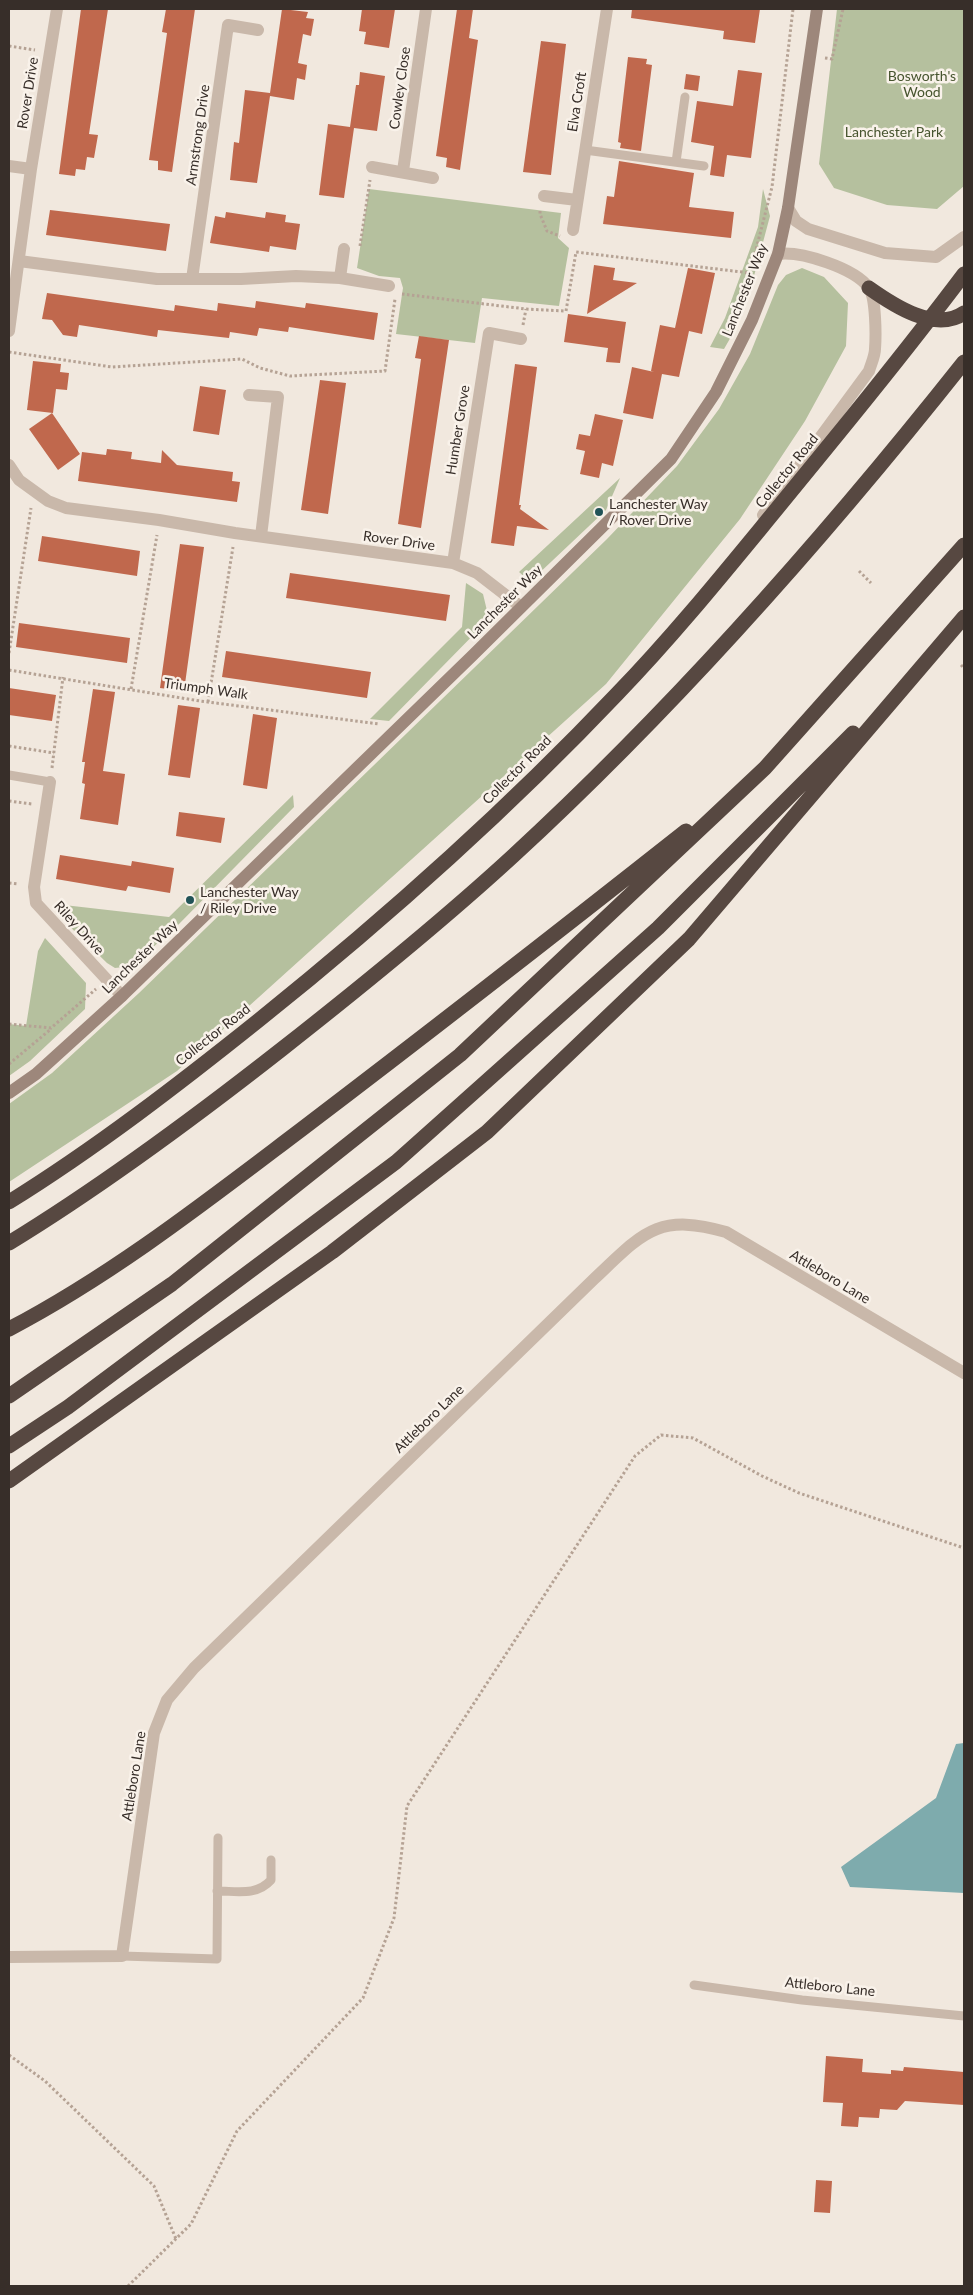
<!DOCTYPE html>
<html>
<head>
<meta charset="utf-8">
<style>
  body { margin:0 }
  #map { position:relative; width:973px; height:2295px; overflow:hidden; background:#f1e8de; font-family:Lato,sans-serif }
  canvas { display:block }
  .frame { position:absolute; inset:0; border:10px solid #372e29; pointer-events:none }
</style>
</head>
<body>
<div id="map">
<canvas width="973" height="2295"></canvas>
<div class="frame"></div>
</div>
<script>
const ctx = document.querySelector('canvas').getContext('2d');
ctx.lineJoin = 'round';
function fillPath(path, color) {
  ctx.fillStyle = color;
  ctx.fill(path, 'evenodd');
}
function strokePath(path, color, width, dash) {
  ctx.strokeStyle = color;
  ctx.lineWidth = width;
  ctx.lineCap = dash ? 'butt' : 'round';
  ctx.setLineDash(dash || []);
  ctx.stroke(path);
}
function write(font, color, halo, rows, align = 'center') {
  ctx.font = font + ' Lato,sans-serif';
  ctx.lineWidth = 5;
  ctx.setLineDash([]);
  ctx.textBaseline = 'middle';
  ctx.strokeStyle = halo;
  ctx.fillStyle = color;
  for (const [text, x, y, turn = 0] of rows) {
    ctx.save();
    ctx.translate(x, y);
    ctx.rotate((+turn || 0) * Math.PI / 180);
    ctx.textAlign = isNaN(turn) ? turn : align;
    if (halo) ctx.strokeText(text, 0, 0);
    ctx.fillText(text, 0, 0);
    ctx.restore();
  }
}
const green = new Path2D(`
  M837,9h127v177l-27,23 -50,-4 -53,-17 -15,-24z
  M369,189l192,24 -3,25 11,10 -10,58 -77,-8 -7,45 -79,-9 7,-46 -3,-10 -21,-2 -22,-8z
  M763,189l7,27 -16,60 -18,52 -12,21 -14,-2 15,-29 33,-91z
  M802,268l22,9 24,26 -2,43 -41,75 -65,98 -134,165 -429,387 -168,111v-78l43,-31 87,-80 468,-454 70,-73 42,-57 31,-55 28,-69 8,-10z
  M620,478l-14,32 -72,68h-8l-7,-6z
  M466,583l17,11 6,25 -100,102 -19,-2 92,-92z
  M293,795l1,12 -115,117 -47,42 -17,2 -8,-5 -49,-48 6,-10 105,12z
  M45,938l41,45 -1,26 -55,52 -21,15v-52l17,2 12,-75z`);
const water = new Path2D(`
  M964,1743v150l-114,-6 -9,-20 95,-69 20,-54z`);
const building = new Path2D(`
  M81,9h27l-19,125 9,1 -4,23 -7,-1 -2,13 -9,-1 -1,7 -16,-2z
  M166,9h29l-23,163 -14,-2v-9l-9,-1 18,-127 -5,-1z
  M282,9l26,3 -2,6 8,1 -3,17 -8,-2 -5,29 9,2 -2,15 -8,-2 -3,22 -24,-4 -13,87 -27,-3 4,-38 5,1 6,-53 25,3z
  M362,9h33l-6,39 -25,-4 2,-12 -7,-1z
  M457,9h16l-4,29 9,2 -18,130 -14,-3 1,-9 -11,-2z
  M632,9h128l-5,34 -32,-4 1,-8 -93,-13z
  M541,41l25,3 -15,131 -28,-3z
  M628,57l19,2 -1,5 6,1 -11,86 -21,-3 1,-5 -3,-1z
  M738,70l24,3 -11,85 -24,-3 -3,22 -14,-2 4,-29 -23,-4 6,-41 36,5z
  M360,72l25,4 -8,55 -23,-3 -10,70 -25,-3 9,-71 22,3 6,-42h3z
  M686,74l14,2 -2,15 -14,-2z
  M619,161l75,12 -5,34 45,5 -3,26 -128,-14 4,-28 7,1z
  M50,210l120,14 -4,27 -120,-16z
  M226,212l39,6 1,-6 20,3 -1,7 15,2 -4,26 -26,-4 -1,6 -59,-9 5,-27 10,2z
  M594,265l21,3 -2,12 24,3 -50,31z
  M688,268l27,5 -13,61 -13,-3 -10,46 -17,-3 -9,45 -30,-6 9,-46 22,5 -3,-1 9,-46 15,3z
  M47,293l127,18 1,-6 42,6 1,-8 37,5 1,-7 49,7 1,-5 72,10 -4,27 -85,-13 -1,5 -29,-4 -2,8 -27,-4 -1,6 -71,-8 -1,7 -78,-12 -2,12 -14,-2 -11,-15 -10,-1z
  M568,314l58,8 -6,41 -14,-1 2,-14 -44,-6z
  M419,336l30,4 -28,188 -23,-4 23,-165 -6,-1z
  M33,361l28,3 -1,8 9,1 -2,17 -11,-1 -3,24 -26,-3z
  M515,364l22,3 -18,138h2l-1,4 29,21 -32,-4 -3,20 -23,-3z
  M320,380l26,3 -18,131 -27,-4z
  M200,386l26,4 -7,45 -26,-4z
  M52,413l28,41 -22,16 -29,-41z
  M595,414l28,6 -10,46 -11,-3 -3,15 -19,-4 5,-23 -9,-2 3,-15 11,2z
  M107,449l25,3 -1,7 30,4 1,-13 15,15 56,7 -1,9 8,1 -3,20 -159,-21 4,-29 24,3z
  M42,536l98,15 -3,25 -99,-15z
  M180,544l24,3 -20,144 -24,-3z
  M290,573l160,22 -4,26 -160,-23z
  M19,623l111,15 -3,25 -111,-16z
  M226,651l145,21 -4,26 -145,-21z
  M9,688l47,7 -4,26 -43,-6z
  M93,689l22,3 -12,79 22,3 -7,51 -38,-6 5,-35 -3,-1 3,-21h-3z
  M178,705l22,3 -10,70 -22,-3z
  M253,714l24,4 -10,71 -24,-4z
  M179,812l46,6 -4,25 -45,-7z
  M60,855l71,11 1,-5 42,7 -4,25 -42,-7 -2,5 -70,-12z
  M826,2056l37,3 -1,13 29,2v-4l12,1 1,-4 60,5v33l-59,-4 -8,9 -17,-1 -1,9 -20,-1 -1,10 -17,-1 2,-23 -20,-1z
  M816,2180l16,1 -2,32 -16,-1z`);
const path = new Path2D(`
  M9,46l26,4
  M825,58l7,1 11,-50
  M540,211v3l7,17 13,5
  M360,246l10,-66
  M402,294l124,15 40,2 10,-59 174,21 22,-86 21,-178
  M523,325l3,-16
  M9,352l103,15 130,-8 18,9 30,8 95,-5 10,-72
  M859,571l12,12
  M9,653l22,-145
  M961,665l3,3
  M9,670l191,31 179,23
  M131,689l26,-154
  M208,702l25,-155
  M9,746l45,7
  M52,768l11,-91
  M9,801l23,3
  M9,883l9,1
  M9,1024l42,4 45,-39
  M9,1064l42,-35
  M9,2055l36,26 109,105 22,53
  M128,2286l63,-62 46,-93 126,-133 31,-80 13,-112 228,-350 26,-21 32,3 69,38 37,17 165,55`);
const lane = new Path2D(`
  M585,150l119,16
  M676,162l9,-65
  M9,775l41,7
  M217,1891c20,0 40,5 54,-11v-20
  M122,1956l95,3 1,-121
  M694,1985l108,15 162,16`);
const street = new Path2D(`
  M9,166l22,3
  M372,167l61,11
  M403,171l23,-162
  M544,196l33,4
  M788,208l8,13 12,8 77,24 51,4 28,-20
  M573,230l34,-221
  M19,261l138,18h84l55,-3 44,2 49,8
  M340,278l4,-29
  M192,279l36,-254 30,5
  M9,331l22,-162 26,-160
  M249,395l29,2 -17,139
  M9,465l10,15 29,21 18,7 93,12 76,13 218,30 24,10 44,34
  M763,515l106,-144c2,-7 6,-15 6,-22 1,-13 1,-51 -6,-61 -14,-20 -68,-37 -91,-34
  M453,563l36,-230 32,6
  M50,782l-16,105 2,16 86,93
  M9,1957l113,-1 32,-223 13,-33 27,-32 400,-389c48,-45 63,-67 132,-47l238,141`);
const secondary = new Path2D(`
  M9,1093l27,-19 86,-78 351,-341 198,-196 45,-67 36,-72 26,-66 10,-46 29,-199`);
const highway = new Path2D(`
  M869,288c24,17 66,45 95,25
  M9,1202c87,-54 170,-118 250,-182 126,-101 247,-209 358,-326 56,-58 107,-121 158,-183 64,-78 128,-156 189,-237
  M9,1243c95,-58 185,-125 273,-194 79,-62 157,-125 231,-193 164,-151 313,-320 451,-494
  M9,1329c105,-55 199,-129 293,-200 129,-98 256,-197 384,-298
  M9,1396l163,-112 288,-229 305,-287 199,-223
  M9,1446l59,-39 328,-245 262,-234 195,-195
  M9,1481l323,-229 155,-120 202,-193 275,-322`);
const markers = [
  [599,512,5,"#215357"],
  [190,900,5,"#215357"]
];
const parkNames = [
  ["Bosworth's",922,76],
  ["Wood",922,92],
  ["Lanchester Park",894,132]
];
const streetNames = [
  ["Cowley Close",400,88,-82],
  ["Rover Drive",28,93,-81],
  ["Elva Croft",577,102,-81],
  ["Armstrong Drive",198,135,-82],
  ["Lanchester Way",745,290,-68],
  ["Humber Grove",458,430,-81],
  ["Collector Road",787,471,-51],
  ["Rover Drive",399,541,8],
  ["Lanchester Way",505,602,-45],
  ["Triumph Walk",206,689,8],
  ["Collector Road",517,770,-45],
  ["Riley Drive",79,928,48],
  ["Lanchester Way",140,957,-44],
  ["Collector Road",213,1035,-38],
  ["Attleboro Lane",830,1277,31],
  ["Attleboro Lane",429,1419,-44],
  ["Attleboro Lane",134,1776,-81],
  ["Attleboro Lane",830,1987,6]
];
const poiNames = [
  ["Lanchester Way",609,504],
  ["/ Rover Drive",609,520],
  ["Lanchester Way",200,892],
  ["/ Riley Drive",200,908]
];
fillPath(green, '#b5c09e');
fillPath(water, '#7eabad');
fillPath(building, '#c0684d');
strokePath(path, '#b5a294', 3, [2.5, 2.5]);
strokePath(lane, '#c9b8aa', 9);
strokePath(street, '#c9b8aa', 12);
strokePath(secondary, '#9d877b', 12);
strokePath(highway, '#574841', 15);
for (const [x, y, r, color] of markers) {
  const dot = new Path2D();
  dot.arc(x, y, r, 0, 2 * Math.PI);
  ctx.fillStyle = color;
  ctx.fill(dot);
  strokePath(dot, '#f9f2ea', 2);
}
write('14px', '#46542e', '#f9f2ea', parkNames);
write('14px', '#372e29', '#f9f2ea', streetNames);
write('14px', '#372e29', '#f9f2ea', poiNames, 'left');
</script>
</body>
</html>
